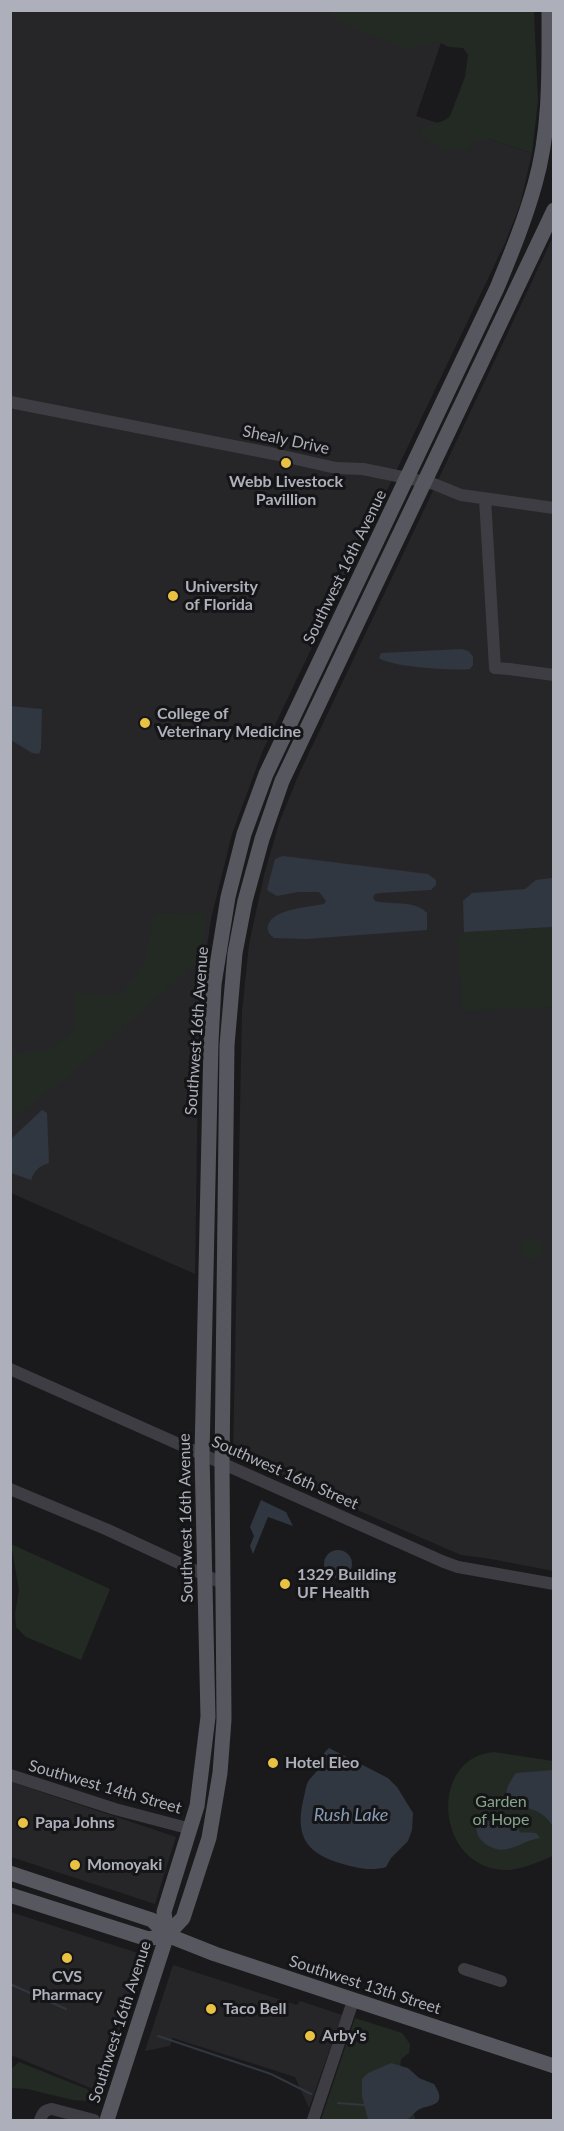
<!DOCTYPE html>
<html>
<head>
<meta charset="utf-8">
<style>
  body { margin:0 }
  #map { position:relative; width:564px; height:2131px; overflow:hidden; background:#1a1a1c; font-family:Lato,sans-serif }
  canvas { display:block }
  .frame { position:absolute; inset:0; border:12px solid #adb0bb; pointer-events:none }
</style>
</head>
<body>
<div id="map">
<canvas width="564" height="2131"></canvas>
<div class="frame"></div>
</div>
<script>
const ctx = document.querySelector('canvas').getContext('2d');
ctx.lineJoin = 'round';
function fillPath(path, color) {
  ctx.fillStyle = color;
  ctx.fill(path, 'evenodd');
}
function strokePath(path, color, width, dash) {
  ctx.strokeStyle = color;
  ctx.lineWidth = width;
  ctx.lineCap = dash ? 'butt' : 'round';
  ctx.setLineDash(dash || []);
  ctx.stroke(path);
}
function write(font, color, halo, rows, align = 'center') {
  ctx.font = font + ' Lato,sans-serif';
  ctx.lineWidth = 6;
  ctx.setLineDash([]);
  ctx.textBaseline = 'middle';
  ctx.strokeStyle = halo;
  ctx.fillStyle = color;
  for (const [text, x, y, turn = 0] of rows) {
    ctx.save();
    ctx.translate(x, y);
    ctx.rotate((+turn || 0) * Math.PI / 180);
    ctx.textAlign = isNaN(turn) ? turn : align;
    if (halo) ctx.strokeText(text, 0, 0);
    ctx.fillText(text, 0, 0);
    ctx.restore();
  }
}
const built = new Path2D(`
  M11,11h373l60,23 -28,82 116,37 -12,52 -15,38 -242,507 -31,84 -21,85 -10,69 -3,90 -3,196 -184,-81z
  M553,237v1334l-62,-12 -30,-4 -226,-98 -2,-3 9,-442 7,-68 15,-69 15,-52 20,-49z
  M11,1782l165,55 -21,67 -144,-47z
  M11,1912l133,43 -44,137 -89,-37z
  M173,1965l124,40 3,-4 42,14 -33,93 -14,-31 -122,-39 -3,8 -25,5z`);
const green = new Path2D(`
  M332,10l202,1 4,90 -6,52 -44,-14 -14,2 -7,8c-23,3 -29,-2 -48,-16l3,-5 23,-8 5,-4 15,-39 3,-22 -5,-7 -14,-1 -13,-6 -27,8 -15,-5 -59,-24 -4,-4z
  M203,913c5,17 -1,36 -8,51l-134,118 -50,38v-66c28,0 42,-6 64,-24l1,-38 36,4 9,-3 19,-21 6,-16 8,-42z
  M553,927v80l-91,4 -3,-72 5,-7z
  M530,1239l11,2v16l-12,2 -6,-4 -1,-9z
  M11,1544l99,45 -29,71 -55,-23 -10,-10 -1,-14 4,-23z
  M494,1752l59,9v95c-13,5 -29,13 -44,14 -74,2 -82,-113 -15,-118z
  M355,2018l47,15 8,11 -1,9 -8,6 -2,19 17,42h-95z
  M19,2062l68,27 3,3 -4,9 -13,-1 -46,-11 -16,-1v-19z`);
const water = new Path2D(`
  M462,649l6,2 5,5v9l-3,4c-17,2 -79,-2 -91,-11l2,-5z
  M10,706l32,3 -1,40 -2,5 -7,-1 -21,-13z
  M283,856l145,18 8,6v5l-5,5 -51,3 -5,1 -2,3 2,4c16,4 41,-1 52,12v17l-121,9 -32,-1c-4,-3 -7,-6 -6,-12 3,-17 42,-19 56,-22l2,-3 -7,-9h-21l-21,4 -9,-5 -1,-2 8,-30z
  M552,878l2,1 -1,48 -89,5 -1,-31 9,-8 53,-4 11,-9z
  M42,1110l5,3 2,50c-10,3 -14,7 -18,17l-20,-7v-34z
  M261,1500l25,12 7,14 -25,-9 -15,37 -3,-8 4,-10 -4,-9z
  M324 1564a14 14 0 1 1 28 0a14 14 0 1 1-28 0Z
  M329,1748l59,30 9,9 16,26 -1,17 -4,11 -17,17 -5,9c-16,5 -34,0 -50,-5 -32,-11 -40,-29 -33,-61 2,-6 2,-14 5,-19 2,-5 9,-9 11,-15 3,-9 2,-12 10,-19z
  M553,1770v57c-3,-6 -7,-10 -13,-14 -20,-11 -49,-6 -24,-40z
  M484,1819l20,7 8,-6c14,17 1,11 24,13l4,5c-18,2 -33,19 -51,8 -8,-4 -12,-10 -13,-19l4,-6z
  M391,2063l17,5 11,10 15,6c15,23 -5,20 -16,26 -4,3 -7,7 -11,10h-39l-6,-24v-17l6,-6z`);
const stream = new Path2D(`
  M10,1984l56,25
  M158,2036l113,38 40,20
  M338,2103l26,2`);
const minor = new Path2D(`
  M10,402l264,52 62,14 27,1 44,9 27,6 27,11 93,13
  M485,499l10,169 14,1 45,6
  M10,1369l434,193 14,5 96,17
  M10,1489l98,41 114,53
  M10,1775l105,34 76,20
  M464,1969l37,12
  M40,2120c3,-7 4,-10 12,-11l42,11
  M313,2120l40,-119`);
const major = new Path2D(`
  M10,1873l142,47 15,15 48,19 339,112
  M10,1895l138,44 19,-4
  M167,1935l16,-17 26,-80 11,-65 4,-53 -2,-256 5,-419 8,-92 10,-52 17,-62 20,-58 272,-571
  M107,2120l60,-185 -3,-23 33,-106 11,-89 -6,-262 9,-413 3,-58 14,-87 16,-63 22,-60 231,-486c14,-34 28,-68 38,-104 16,-56 14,-116 14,-174`);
const markers = [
  [286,463,6,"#eac243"],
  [173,596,6,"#eac243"],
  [145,723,6,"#eac243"],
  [285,1584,6,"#eac243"],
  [273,1763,6,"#eac243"],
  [23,1823,6,"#eac243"],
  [75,1865,6,"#eac243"],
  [67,1958,6,"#eac243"],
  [211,2009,6,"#eac243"],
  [310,2036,6,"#eac243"]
];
const streetNames = [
  ["Shealy Drive",286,440,12],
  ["Southwest 16th Avenue",345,567,-64],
  ["Southwest 16th Avenue",197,1031,-86],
  ["Southwest 16th Street",285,1473,24],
  ["Southwest 16th Avenue",186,1518,-91],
  ["Southwest 14th Street",105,1787,16],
  ["Southwest 13th Street",365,1985,18],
  ["Southwest 16th Avenue",120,2022,-72]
];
const poiNames = [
  ["Webb Livestock",286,482,"center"],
  ["Pavillion",286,500,"center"],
  ["University",185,587],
  ["of Florida",185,605],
  ["College of",157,714],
  ["Veterinary Medicine",157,732],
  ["1329 Building",297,1575],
  ["UF Health",297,1593],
  ["Hotel Eleo",285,1763],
  ["Papa Johns",35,1823],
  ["Momoyaki",87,1865],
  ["CVS",67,1977,"center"],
  ["Pharmacy",67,1995,"center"],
  ["Taco Bell",223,2009],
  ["Arby's",322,2036]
];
const parkNames = [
  ["Garden",501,1802],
  ["of Hope",501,1820]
];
const waterNames = [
  ["Rush Lake",351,1815]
];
fillPath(built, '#262629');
fillPath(green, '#222a23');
fillPath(water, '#303740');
strokePath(stream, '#303740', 2);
strokePath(minor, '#3d3d43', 12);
strokePath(major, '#57585f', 15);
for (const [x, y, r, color] of markers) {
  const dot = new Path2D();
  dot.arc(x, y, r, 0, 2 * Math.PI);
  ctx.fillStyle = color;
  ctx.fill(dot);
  strokePath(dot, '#151517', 2);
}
write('16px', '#adb0bb', '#151517', streetNames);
write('bold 16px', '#adb0bb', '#151517', poiNames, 'left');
write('16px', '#85a58a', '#151517', parkNames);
write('italic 18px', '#869ab4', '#151517', waterNames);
</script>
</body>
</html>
